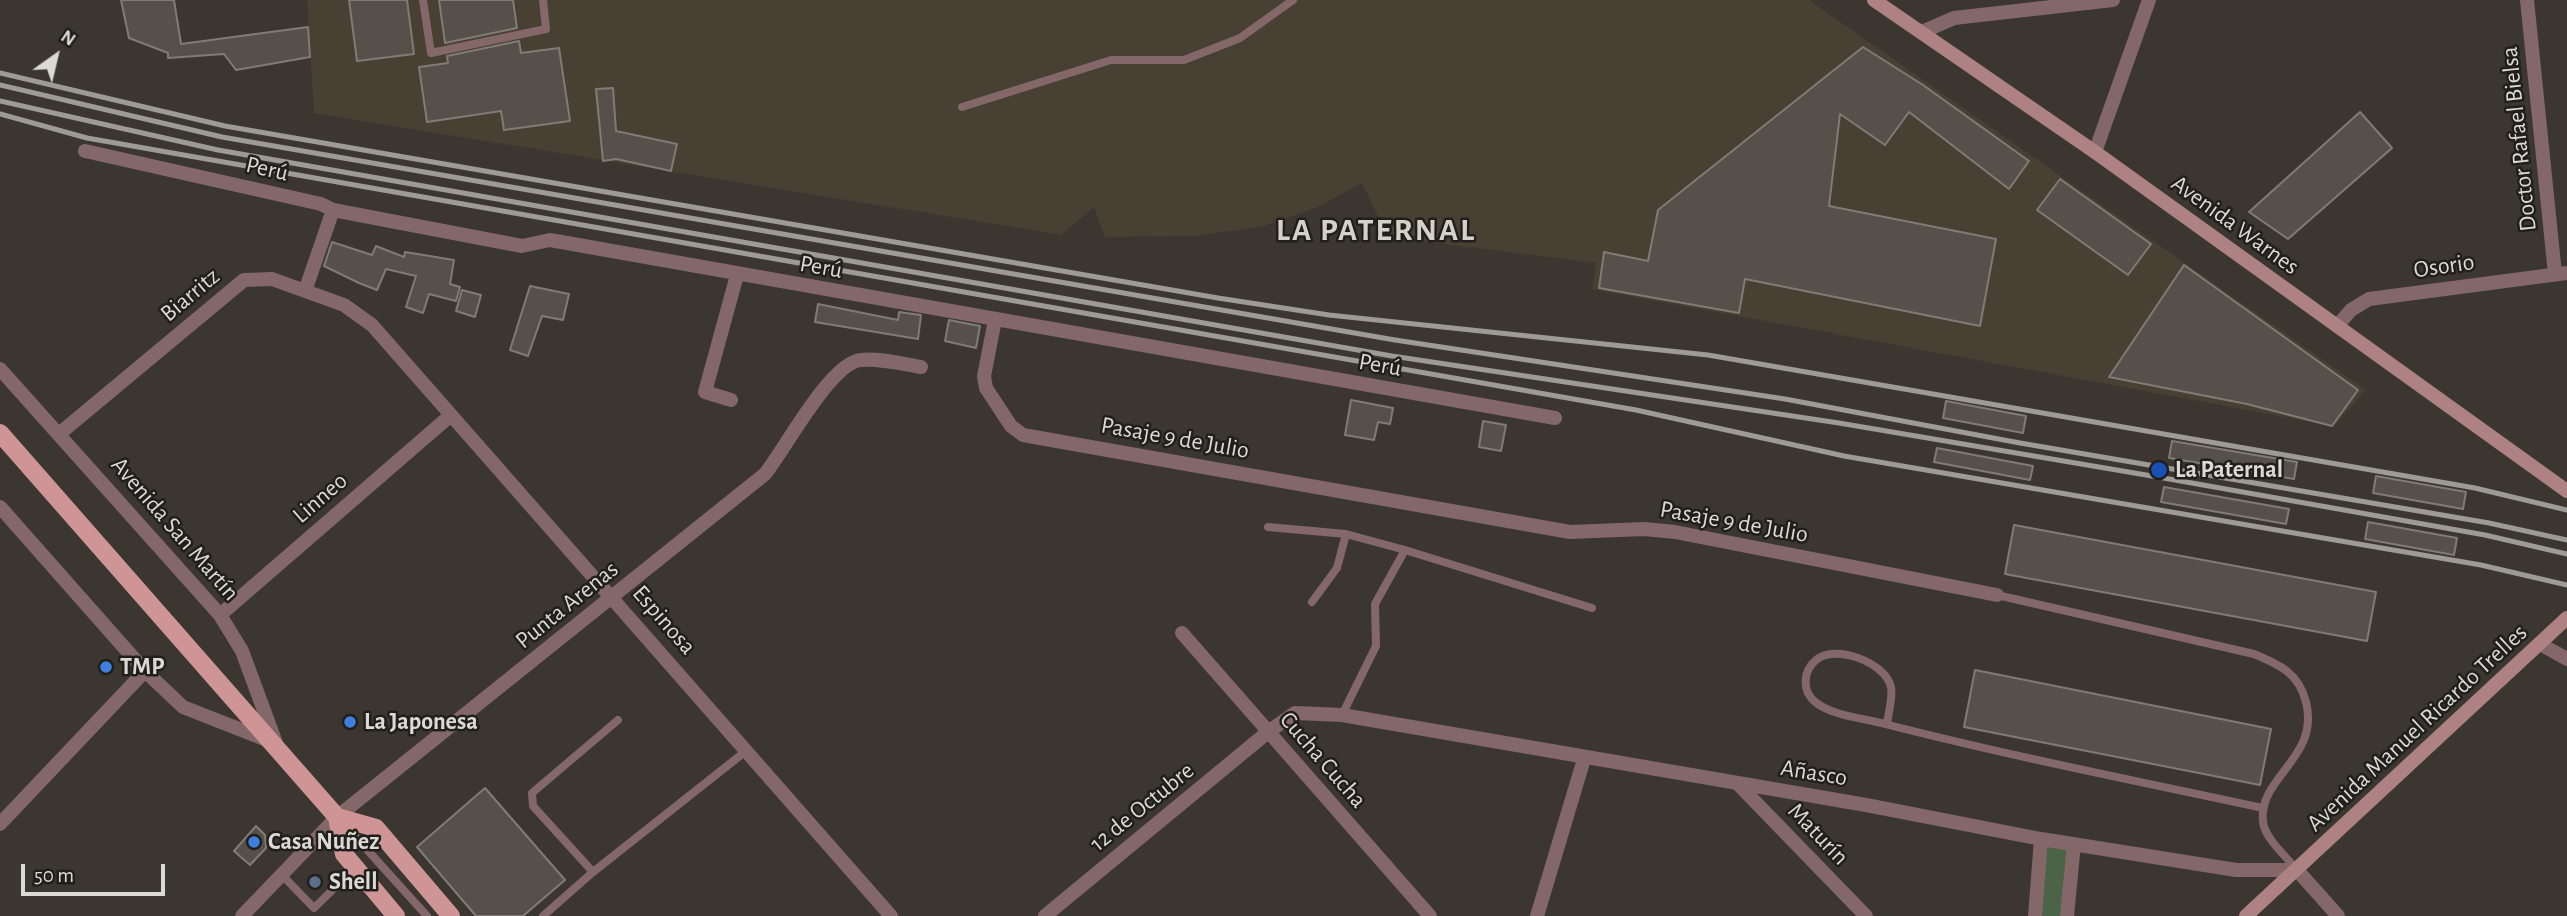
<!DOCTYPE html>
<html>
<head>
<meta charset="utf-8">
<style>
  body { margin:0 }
  #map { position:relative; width:2567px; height:916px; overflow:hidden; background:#3b3730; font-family:"Alegreya Sans",sans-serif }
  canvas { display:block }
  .north { position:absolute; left:21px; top:21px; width:70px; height:70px; -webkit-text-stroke:5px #211f1c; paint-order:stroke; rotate:34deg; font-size:19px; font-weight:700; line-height:28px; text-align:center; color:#dcdad6 }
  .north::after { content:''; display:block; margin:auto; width:24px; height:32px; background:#dcdad6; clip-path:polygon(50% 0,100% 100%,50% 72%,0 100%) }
  .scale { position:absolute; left:21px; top:864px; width:144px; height:32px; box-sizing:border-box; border:4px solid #dcdad6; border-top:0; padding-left:9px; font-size:21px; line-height:24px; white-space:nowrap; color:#dcdad6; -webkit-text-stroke:5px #211f1c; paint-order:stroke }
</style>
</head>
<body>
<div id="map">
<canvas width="2567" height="916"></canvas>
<div class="north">N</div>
<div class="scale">50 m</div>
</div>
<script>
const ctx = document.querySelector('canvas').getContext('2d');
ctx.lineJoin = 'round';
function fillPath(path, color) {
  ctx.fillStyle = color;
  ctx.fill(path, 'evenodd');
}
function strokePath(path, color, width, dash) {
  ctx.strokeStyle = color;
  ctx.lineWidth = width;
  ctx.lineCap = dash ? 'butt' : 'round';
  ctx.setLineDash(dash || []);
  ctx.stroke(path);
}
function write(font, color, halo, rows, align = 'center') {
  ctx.font = font + ' "Alegreya Sans",sans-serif';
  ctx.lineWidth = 5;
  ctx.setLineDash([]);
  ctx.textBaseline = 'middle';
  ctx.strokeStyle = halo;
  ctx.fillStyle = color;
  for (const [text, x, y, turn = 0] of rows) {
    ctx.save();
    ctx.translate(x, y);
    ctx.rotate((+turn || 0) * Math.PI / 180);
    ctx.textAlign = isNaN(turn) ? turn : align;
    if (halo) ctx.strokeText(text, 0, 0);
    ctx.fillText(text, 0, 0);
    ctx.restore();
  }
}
const built = new Path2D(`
  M307,0h1502l557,390 -32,36 -742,-137 4,-26 -208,-26 -26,-54 -44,24 -54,19 -68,10 -91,1 -11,-30 -33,28 -747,-122z`);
const green = new Path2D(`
  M2041,839l33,5 -7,72h-32z`);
const building = new Path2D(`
  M121,0h53l7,44 127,-17 2,30 -74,13 -12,-16 -56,4v-5l-39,-15z
  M349,0h58l7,54 -57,7z
  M439,0h74l4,28 -72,15z
  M519,41l2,12 38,-5 11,73 -66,9 -3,-19 -74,11 -8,-55 29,-4 -1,-7z
  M1863,47l60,38 106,76 -20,28 -100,-77 -24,33 -45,-31 -11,92 167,33 -16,87 -235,-47 -6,34 -140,-25 5,-36 44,9 10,-51z
  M613,88l3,43 61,13 -6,27 -55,-12 -13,2 -7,-72z
  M2360,112l32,36 -104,91 -39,-27z
  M2060,179l91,65 -23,31 -91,-65z
  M332,242l40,13 4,-9 28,11 1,-5 49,8 -4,24 10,3 -4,14 -27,-7 -6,19 -17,-6 10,-31 -30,-7 -9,21 -18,-7 -35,-17z
  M2184,265l174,125 -26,36 -85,-22 -138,-27z
  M530,286l39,8 -6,26 -21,-4 -14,40 -18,-6z
  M462,290l19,5 -6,22 -19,-6z
  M818,304l80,16 1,-8 22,3 -3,24 -103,-17z
  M949,320l31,6 -4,22 -31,-7z
  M1351,400l42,8 -3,16 -12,-2 -4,18 -29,-5z
  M1946,401l80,15 -3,17 -80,-15z
  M1483,421l23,4 -5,26 -22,-4z
  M2172,441l125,21 -3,17 -125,-21z
  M1937,448l96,18 -3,14 -96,-18z
  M2376,476l90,16 -3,17 -90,-16z
  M2164,487l125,22 -3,15 -125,-22z
  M2368,522l89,16 -3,17 -89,-16z
  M2014,525l362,67 -9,49 -362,-67z
  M1975,670l296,59 -11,56 -296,-58z
  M485,788l80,92 -42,36h-47l-59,-69z
  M256,826l9,9 1,13 -16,17 -16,-14z`);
const service = new Path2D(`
  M423,0l8,53 115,-24 -3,-29
  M962,107l149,-47h73l56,-22 53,-38
  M1268,527l78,7 59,16
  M1997,595l257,59c26,11 45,19 52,48 14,57 -48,74 -43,120 2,17 24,35 34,48
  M1312,602l25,-34 9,-34
  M1342,715l34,-69 -1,-42 30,-54 187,58
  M618,720l-86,73 1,13 60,66 153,-121
  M1887,724c1,-10 6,-26 4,-37 -5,-24 -56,-44 -75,-27 -13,11 -14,30 -2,41 17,15 49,17 71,23 125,32 252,57 378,84
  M342,822l85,94
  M281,874l33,34 41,-40
  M543,916l50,-44`);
const minor = new Path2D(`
  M2527,0l28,274
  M1922,32l32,-14 159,-18
  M85,151l236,53 12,6 189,36 28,-6 1005,178
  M305,291l28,-81
  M995,320l-11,56 2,12 25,38 12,9 547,97 74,-3 31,3 322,63
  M0,369l220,246 22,36 34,92
  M731,400l-26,-8 32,-117
  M59,434l185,-154 28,-1 72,26 28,20 519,591
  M0,507l145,164 38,36 89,35
  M220,615l231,-200
  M1182,633l248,283
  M2540,644l27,15
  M1737,783l129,133
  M337,817l428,-343c20,-25 66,-112 96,-114 19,-2 41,4 60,7
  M0,824l145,-153
  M1045,916l223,-184 27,-19 47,2 524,90 175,34 195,31h61l41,46
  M1537,916l47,-157
  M2035,916l6,-77
  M2067,916l7,-72`);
const tertiary = new Path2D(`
  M2095,152l54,-152
  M2337,326l14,-16 18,-11 198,-26
  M242,916l95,-99`);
const secondary = new Path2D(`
  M1874,0l221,152 472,339
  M2246,916l321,-298`);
const primary = new Path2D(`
  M0,433l337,384 7,37 52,62
  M337,817l39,11 75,88`);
const rail = new Path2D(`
  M0,73l225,53 993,172 111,17 379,40 767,133 92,22
  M0,85l222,52 1173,203 390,59 235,44 469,80 78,17
  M0,101l218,49 1174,206 447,67 319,54 327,58 82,19
  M0,114l87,24 1549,272 208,46 637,109 86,20`);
const markers = [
  [2159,470,9,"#1a4fb4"],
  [106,667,7,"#3f7fe0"],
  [350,722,7,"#3f7fe0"],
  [254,842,7,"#3f7fe0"],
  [315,882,7,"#5c6f8a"]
];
const streetNames = [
  ["Doctor Rafael Bielsa",2519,139,-96],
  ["Perú",267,169,13],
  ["Avenida Warnes",2235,225,36],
  ["Osorio",2444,266,-8],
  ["Perú",821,267,10],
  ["Biarritz",190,295,-40],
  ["Perú",1380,365,10],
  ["Pasaje 9 de Julio",1175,438,10],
  ["Linneo",320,498,-41],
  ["Pasaje 9 de Julio",1734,522,10],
  ["Avenida San Martín",175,529,49],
  ["Punta Arenas",567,605,-39],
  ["Espinosa",664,620,49],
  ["Avenida Manuel Ricardo Trelles",2417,728,-43],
  ["Cucha Cucha",1323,760,49],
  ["Añasco",1814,773,9],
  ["12 de Octubre",1142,807,-39],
  ["Maturín",1818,834,46]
];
const poiNames = [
  ["La Paternal",2175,470],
  ["TMP",120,667],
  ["La Japonesa",364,722],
  ["Casa Nuñez",268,842],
  ["Shell",329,882]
];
const districtNames = [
  ["LA PATERNAL",1376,230]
];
fillPath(built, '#474033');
fillPath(green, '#4b6448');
fillPath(building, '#55514a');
strokePath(building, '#807b74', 2);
strokePath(service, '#846768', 8);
strokePath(minor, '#846768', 14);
strokePath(tertiary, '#846768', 14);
strokePath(secondary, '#ae8182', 14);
strokePath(primary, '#ce9496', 18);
strokePath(rail, '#9e9b96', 5);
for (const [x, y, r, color] of markers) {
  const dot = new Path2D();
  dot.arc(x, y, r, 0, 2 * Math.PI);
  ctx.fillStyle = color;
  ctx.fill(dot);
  strokePath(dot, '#211f1c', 2.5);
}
write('24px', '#dcdad6', '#211f1c', streetNames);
write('bold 24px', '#dcdad6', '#211f1c', poiNames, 'left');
ctx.letterSpacing = '2px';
write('bold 32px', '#d6d1c8', '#211f1c', districtNames);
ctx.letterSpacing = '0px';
</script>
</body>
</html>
